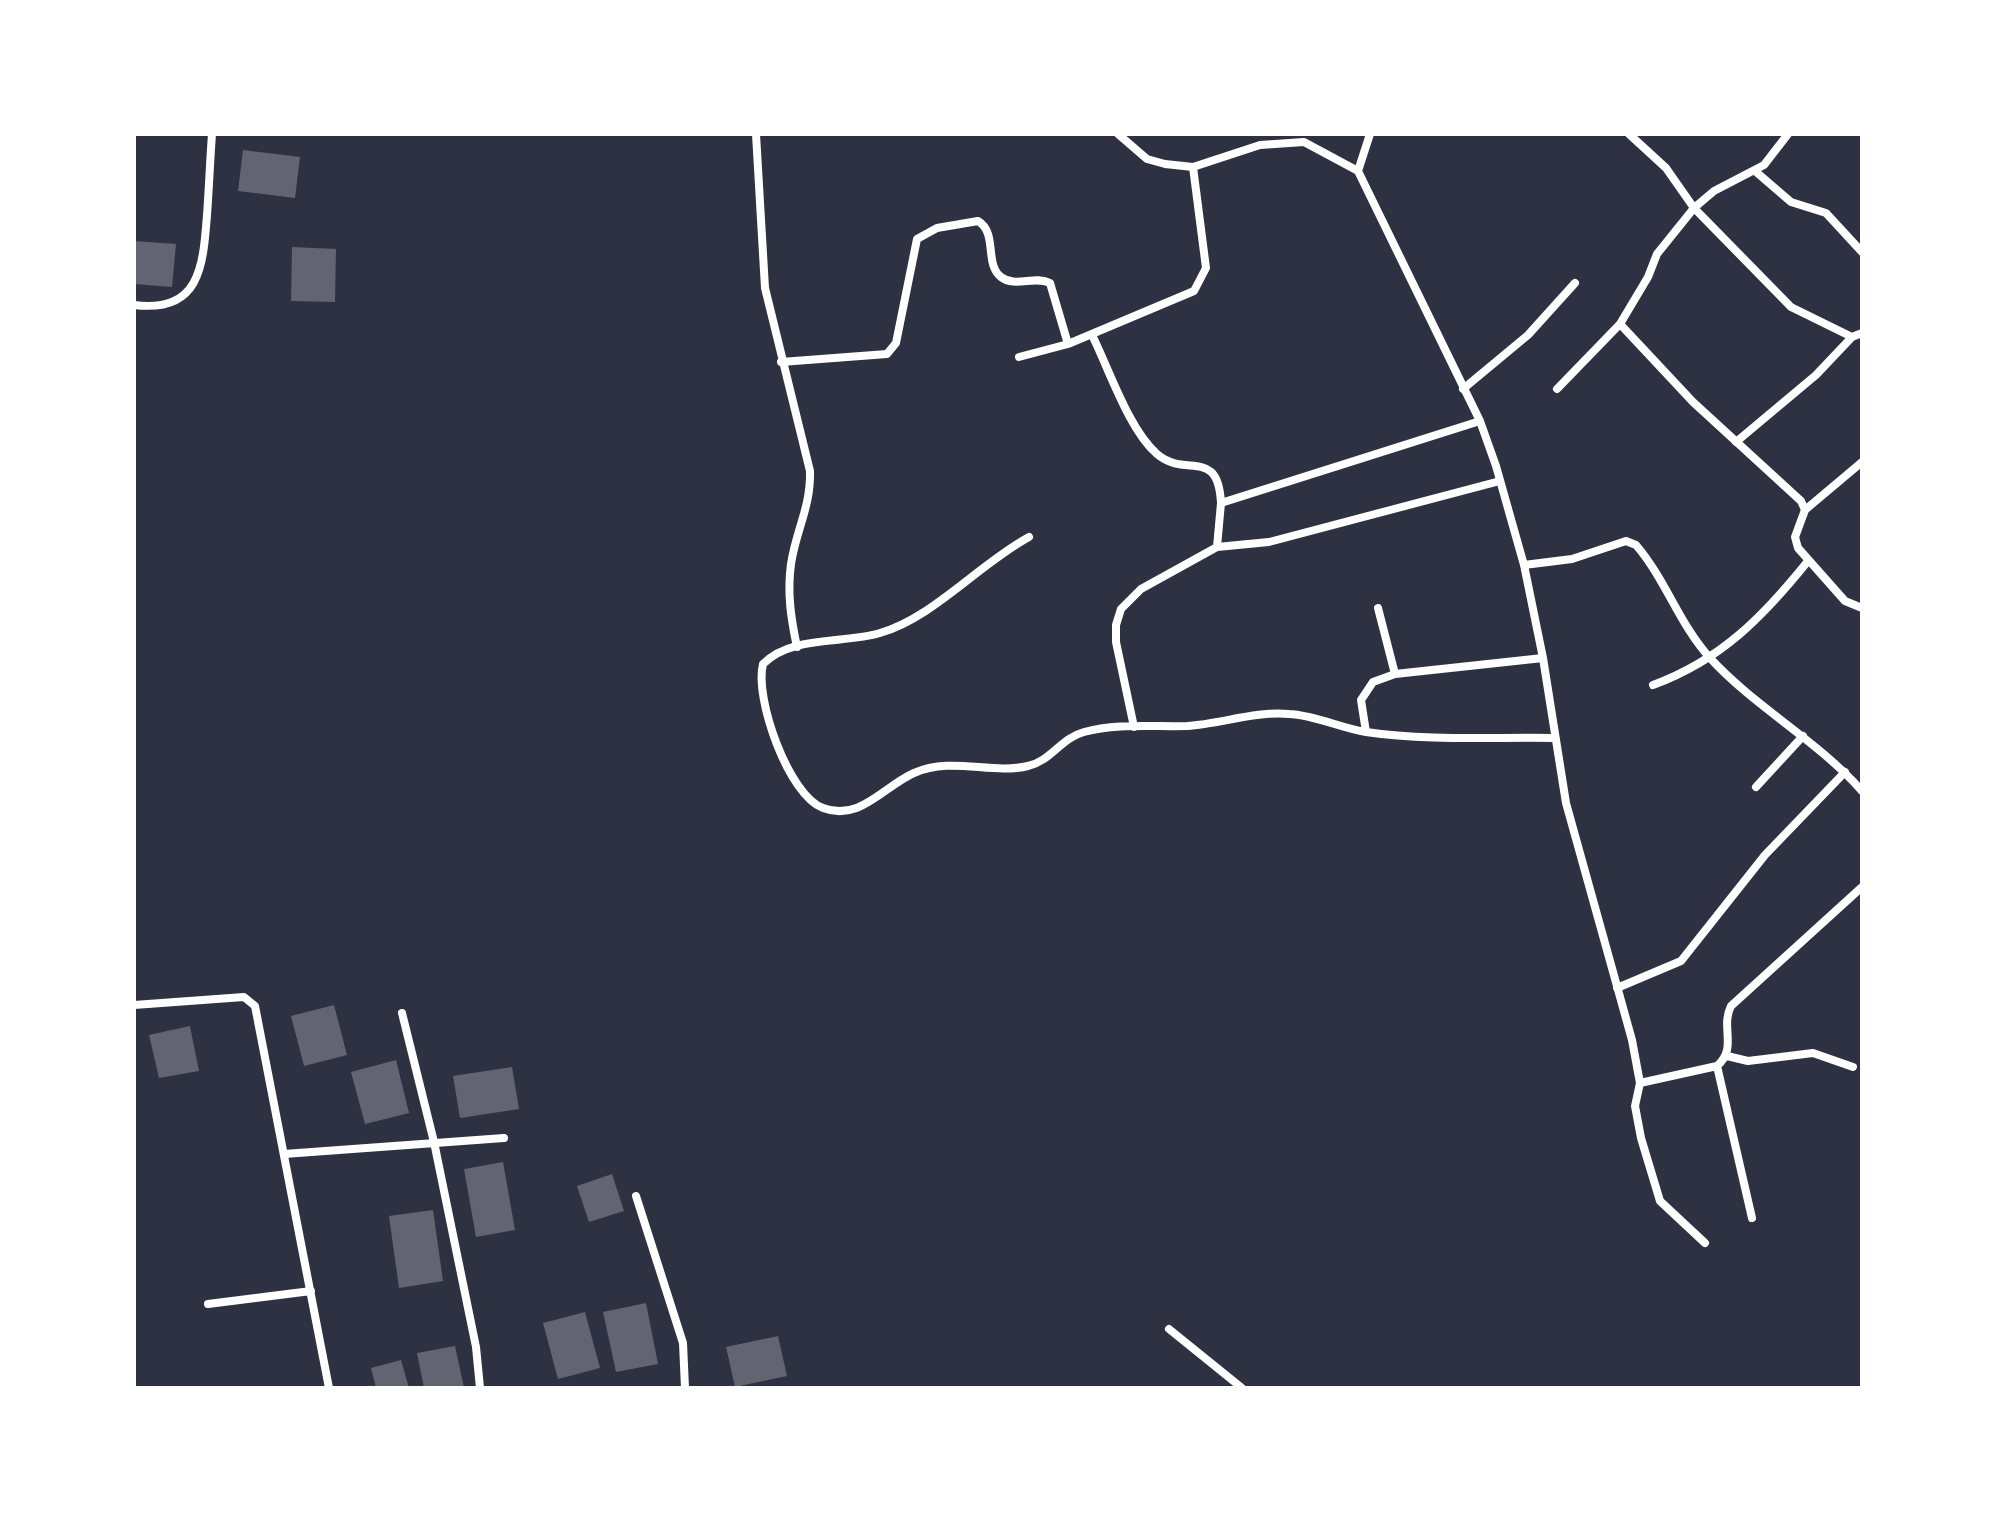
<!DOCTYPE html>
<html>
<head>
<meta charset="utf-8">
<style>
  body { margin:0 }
  #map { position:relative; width:1996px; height:1522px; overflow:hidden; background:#2d3142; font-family:Signika,sans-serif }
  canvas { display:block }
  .frame { position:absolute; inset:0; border:136px solid #fff; pointer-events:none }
</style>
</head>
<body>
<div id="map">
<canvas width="1996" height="1522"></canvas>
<div class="frame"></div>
</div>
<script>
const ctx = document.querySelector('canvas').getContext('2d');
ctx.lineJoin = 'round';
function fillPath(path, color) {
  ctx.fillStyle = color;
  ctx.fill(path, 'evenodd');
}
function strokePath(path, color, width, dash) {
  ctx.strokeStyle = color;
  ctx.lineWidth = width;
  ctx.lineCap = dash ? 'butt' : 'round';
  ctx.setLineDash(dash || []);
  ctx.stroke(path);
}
const building = new Path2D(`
  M243,150l57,7 -5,41 -57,-7z
  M134,241l42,3 -4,43 -38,-3z
  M292,247l44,2 -1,53 -44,-1z
  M334,1005l13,50 -43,11 -13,-50z
  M190,1026l9,45 -40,7 -10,-43z
  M396,1060l13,53 -44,11 -14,-52z
  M512,1067l7,42 -59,9 -7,-42z
  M503,1162l12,68 -39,7 -12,-68z
  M612,1174l12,37 -35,11 -12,-36z
  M433,1210l10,71 -44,7 -10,-72z
  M646,1303l12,61 -42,8 -13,-60z
  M585,1312l15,56 -42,11 -15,-56z
  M778,1336l9,40 -52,11 -9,-40z
  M455,1346l9,42h-40l-7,-35z
  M401,1360l8,28h-33l-5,-20z`);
const minor = new Path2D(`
  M756,134l9,154 45,183c1,36 -14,59 -19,93 -4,29 0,55 6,83
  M1118,134l29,25 18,5 28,3 67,-22 44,-3 54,29 122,250 16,45 28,99 19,93 23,145 66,237 8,43 -5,23 6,32 19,63 45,42
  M1629,134l37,34 28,40 97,99 61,30
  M1358,171l12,-37
  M1755,171l36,31 35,11 36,39
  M134,305c66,8 69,-38 73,-90 2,-27 3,-54 5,-81
  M1620,324l73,78 108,99 4,9 -10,27 3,11 47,53 17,7
  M1092,335c17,34 37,95 65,119 29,25 61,-8 64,49
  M1019,357l49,-13 126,-53 12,-23 -13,-101
  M781,362l106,-8 9,-11 21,-104 20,-11 41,-7c20,12 6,43 23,56 14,11 34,-2 49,6l18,61
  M1463,389l65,-54 47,-52
  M1557,389l63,-65 28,-47 9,-23 37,-46 20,-17 50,-26 24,-31
  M1736,442l80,-67 36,-38 10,-4
  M1805,510l57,-48
  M1029,537c-50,27 -95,80 -149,96 -36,11 -89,2 -117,31 -9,34 26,132 60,144 37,14 61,-22 91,-35 38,-17 77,2 114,-7 23,-5 33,-28 56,-34 32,-9 70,-5 103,-6 34,-2 68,-15 102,-12 26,1 51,14 77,18 61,9 126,5 188,6
  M1217,547l4,-44 259,-82
  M1524,565l48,-6 54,-18 10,4c30,35 43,79 74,113 46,50 107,82 152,133
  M1378,608l17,66
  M1653,685c68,-25 110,-68 155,-124
  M1134,727l-18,-85v-17l5,-16 20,-20 76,-42 52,-5 231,-61
  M1366,732l-5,-32 12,-18 22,-8 148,-16
  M1756,787l47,-51
  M1617,988l64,-27 84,-106 80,-83
  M134,1005l110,-8 11,9 74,382
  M402,1013l32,129 42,205 4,41
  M1727,1056l21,5 65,-8 40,14
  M1717,1066l35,152
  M1640,1083l77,-17c21,-18 3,-39 14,-60l131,-119
  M284,1154l220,-16
  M636,1196l47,147 2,45
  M208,1304l103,-13
  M1169,1329l73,59`);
fillPath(building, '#626471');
strokePath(minor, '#fff', 8);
</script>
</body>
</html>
